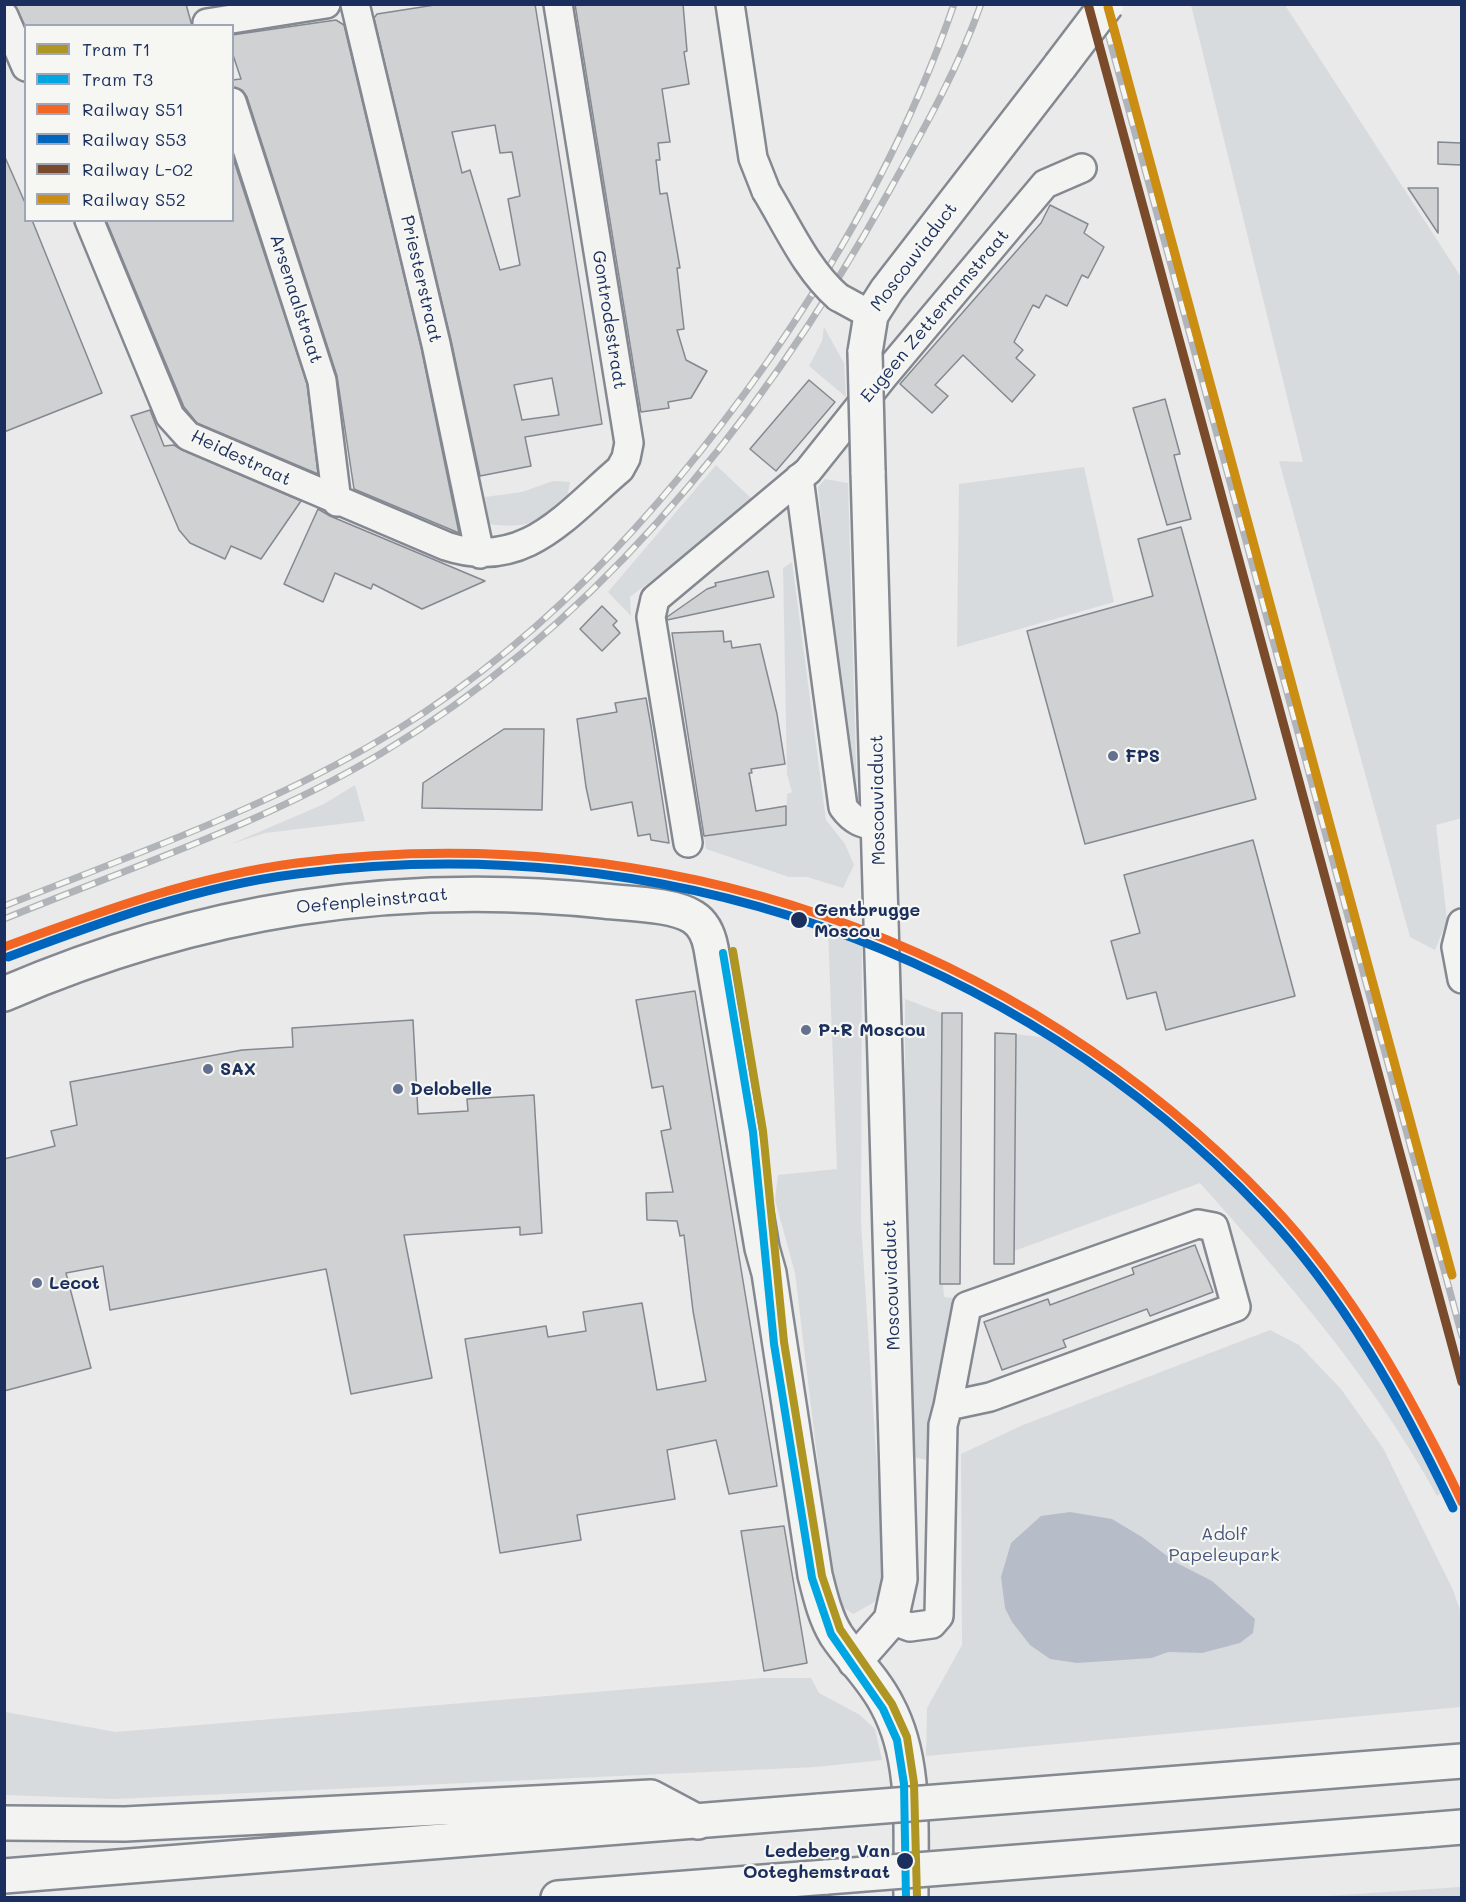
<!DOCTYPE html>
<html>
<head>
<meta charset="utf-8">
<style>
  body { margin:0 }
  #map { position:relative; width:1466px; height:1902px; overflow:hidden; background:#e9eae9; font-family:Mali,sans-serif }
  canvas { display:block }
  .frame { position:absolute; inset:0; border:6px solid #1b2f5e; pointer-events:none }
  .legend { position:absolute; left:24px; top:24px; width:210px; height:198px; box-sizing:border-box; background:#f6f6f2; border:2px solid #9ea6b7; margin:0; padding:8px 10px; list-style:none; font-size:18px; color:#1b2f5e }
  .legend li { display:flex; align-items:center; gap:12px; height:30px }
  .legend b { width:30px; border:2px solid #9ea6b7 }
</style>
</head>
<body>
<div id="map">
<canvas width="1466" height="1902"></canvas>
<div class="frame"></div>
<ul class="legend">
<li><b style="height:8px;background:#af9521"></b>Tram T1</li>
<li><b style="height:8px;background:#00a6e2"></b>Tram T3</li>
<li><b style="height:8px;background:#f26522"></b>Railway S51</li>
<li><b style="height:8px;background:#0065bd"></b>Railway S53</li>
<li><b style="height:8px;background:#7a4b2a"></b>Railway L-02</li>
<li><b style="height:8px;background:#cb8e13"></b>Railway S52</li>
</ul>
</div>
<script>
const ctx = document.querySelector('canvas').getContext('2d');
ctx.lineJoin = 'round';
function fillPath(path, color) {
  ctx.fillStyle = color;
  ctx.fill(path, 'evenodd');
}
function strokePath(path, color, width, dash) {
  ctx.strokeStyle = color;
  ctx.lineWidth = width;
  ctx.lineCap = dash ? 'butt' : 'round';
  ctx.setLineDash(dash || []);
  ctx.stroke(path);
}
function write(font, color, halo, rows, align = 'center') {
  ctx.font = font + ' Mali,sans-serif';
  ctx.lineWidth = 4.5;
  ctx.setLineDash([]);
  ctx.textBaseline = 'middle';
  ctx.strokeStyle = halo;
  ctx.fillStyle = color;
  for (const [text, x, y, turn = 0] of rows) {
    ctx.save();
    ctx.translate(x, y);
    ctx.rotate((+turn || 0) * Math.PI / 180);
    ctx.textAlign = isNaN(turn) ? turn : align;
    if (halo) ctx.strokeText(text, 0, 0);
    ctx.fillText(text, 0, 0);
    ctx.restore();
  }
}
const green = new Path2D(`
  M1191,5h94l176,272 1,541 -26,7 11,95 -12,30 -25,-13 -131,-476 24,1z
  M824,327l20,36 2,34 -37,-31 13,-25z
  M716,465l38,36 -124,96 1,19 -23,-24z
  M1084,467l30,135 -157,45 2,-163z
  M825,479l23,4 9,312h-7l-32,-308z
  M553,481l17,1 -4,22c-30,19 -42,25 -77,20l-4,-27 37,-5z
  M792,562l34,258 19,24 9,21 -11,23 -36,-11h-18l-83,-28 -2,-13 82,-11 1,-31 5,-2 -5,-18 -4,-206z
  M355,785l10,36 -100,12 -34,11 93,-40z
  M828,929l34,12 -1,282 24,368 -12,12 -20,11 -13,-9 -8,-24 -37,-308 -20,-73 3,-25 59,-6z
  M905,999l37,14 -2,270 3,2 1,12 9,1 -25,162 -23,-4z
  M1016,1034c14,2 32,3 45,7 8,3 16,11 22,16 22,14 42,29 62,45 132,109 226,235 298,389l-6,5c-64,-117 -149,-214 -237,-313l-186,68z
  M1270,1330l29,15 42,44 42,59 70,142 8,23v94l-535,49 1,-48 35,-63 -1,-191 62,-29z
  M763,1678h48l8,15 41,22 15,14 7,31 -66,7 -701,32 -110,-4v-83l111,20z
  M1461,1887v10h-149z`);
const water = new Path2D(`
  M1070,1512l42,7 30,18 33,25 37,19 43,38 -2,14 -13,10 -38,10 -34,-1 -16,6 -75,5 -27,-4 -20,-14 -18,-23 -7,-14 -4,-31 10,-34 30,-27z`);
const building = new Path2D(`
  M14,4h172l6,22h-167z
  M441,4h94l67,420 -77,13 6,29 -51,10 -29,-136 -77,-322 3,-4zM495,125l5,28 12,-1 8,44 -12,3 12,66 -20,5 -30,-100 -8,3 -10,-41zM552,378l7,37 -37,5 -8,-35z
  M575,4h108l4,47 -3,1 5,32 -27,5 8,53 -12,1 2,17h-4l4,34 7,-1 13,75h-3l7,61 -7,1 9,30 21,11 -16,27 -23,4 1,6 -28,4z
  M336,20l8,5 77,322 38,186 -105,-44 -17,-113 -90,-279 -5,-7 -10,-3v-7l9,-1 -9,-27v-17z
  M1438,142l23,1v22l-23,-1z
  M4,155l22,50v15h6l70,173 -98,39z
  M232,155l75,229 11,90 -121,-51 -13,-16 -78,-187h126z
  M1408,188h30v45z
  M1050,205l38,19 -4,9 20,14 -16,31 -6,-3 -15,31 -21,-11 -7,13 -6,-3 -19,37 9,8 -7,8 19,17 -23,27 -49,-47 -28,30 13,11 -16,17 -32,-29 141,-161z
  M809,380l26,22 -59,69 -26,-22z
  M1165,399l15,55 -6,1 17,64 -24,6 -34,-117z
  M150,410l14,36 10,-1 8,5 119,51 -40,58 -30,-13 -6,13 -35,-16 -11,-13 -48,-114z
  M318,509l12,7 155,65 -63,28 -49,-25 -2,5 -36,-16 -12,29 -39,-18z
  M1181,527l75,272 -171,45 -58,-213 126,-35 -15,-57z
  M768,571l6,26 -107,23v-3l40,-28 9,-3 -1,-3z
  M602,606l15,15 -4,4 7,8 -18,18 -22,-22z
  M723,631l1,11 7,-1 1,7 28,-4 17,70 8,50 -34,5 1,4h-3l7,38 30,-5v19l-82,11 -32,-203z
  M646,698l5,28 18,117 -18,-3 -1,-6 -12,2 -6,-34 -41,8 -5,-23 -9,-68 40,-7 -2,-9z
  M504,729h40l-2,81 -120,-2 1,-25z
  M1253,840l42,156 -129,34 -10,-38 -29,7 -16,-58 29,-8 -16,-58z
  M695,991l82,495 -48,8 -13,-54 -49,10 8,49 -98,16 4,25 -81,13 -35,-214 81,-13 2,11 38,-6 -3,-19 59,-9 15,87 49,-9 -13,-70 -9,-76 -4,1 -3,-15 -30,-1 -1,-27 27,-1 -12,-61 10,-2 -8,-43 -11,2 -16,-88z
  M942,1013h20l-2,271h-20z
  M413,1020l5,94 50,-3 -1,-12 67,-4 8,138 -22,2v-8l-116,8 28,143 -81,16 -25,-125 -216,41 -7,-44 -37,7 25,95 -87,23v-232l51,-13 -4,-15 26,-6 -7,-43 172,-32 51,-3 -1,-19z
  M995,1033l21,1 -2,230h-20z
  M1195,1245l18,47 -63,24 -3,-7 -84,31 3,7 -64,23 -18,-48 64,-23 2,6 84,-31 -2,-6z
  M784,1526l23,137 -43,8 -23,-140z`);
const street = new Path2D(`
  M355,4l81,340 44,210
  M730,4l23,154 13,33
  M4,16l22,51
  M207,23l119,-19
  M232,102l90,279 15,121
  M89,220l81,196 18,20 258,110c78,26 120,-31 174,-77l6,-11 3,-15 -71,-439
  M838,297l33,18
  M799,478l44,329c10,14 19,17 36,20
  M688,843l-37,-226 4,-18 153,-128 75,-94 162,-193 37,-16
  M1462,923l-6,24 6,32
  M891,1620l19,7 22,-3 7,-8 4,-191 5,-19 42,-9 246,-90 -22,-80 -16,-3 -231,82 -19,100`);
const secondary = new Path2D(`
  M865,352l6,-37 16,-25 173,-224
  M4,994c195,-84 390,-115 600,-93 25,3 69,3 89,16 11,7 16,20 18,31l51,300 7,25 46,302c5,20 10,42 21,60 16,24 38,44 51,70 31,57 23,130 24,193
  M855,1661l36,-41 9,-41 -32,-1108`);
const highway = new Path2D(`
  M4,1823l121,1 526,-27 47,25
  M1426,1830l36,-3
  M4,1876l816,-65
  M558,1898l269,-21`);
const rail = new Path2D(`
  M1100,4l362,1332
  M4,906c123,-49 249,-93 364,-159 164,-93 292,-233 400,-386 77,-111 142,-228 186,-357
  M4,919c127,-52 259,-95 376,-165 223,-133 388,-343 512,-568 33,-59 66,-117 89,-182`);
const streetBridge = new Path2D(`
  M766,191c22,36 40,78 72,106`);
const secondaryBridge = new Path2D(`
  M1060,66l47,-62
  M865,352l3,119`);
const highwayBridge = new Path2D(`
  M820,1811l642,-50
  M827,1877l599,-47`);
const rail1 = new Path2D(`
  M4,947c95,-35 192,-71 293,-84 362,-46 720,74 973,340 82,86 141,192 192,299`);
const rail2 = new Path2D(`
  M8,957c93,-35 190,-71 289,-83 358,-47 717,74 966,337 81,85 139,191 190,297`);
const rail3 = new Path2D(`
  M1088,4l374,1378`);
const rail4 = new Path2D(`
  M1108,7l344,1268`);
const tram1 = new Path2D(`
  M733,951l30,180 21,211 38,234 18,53 52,75 15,33 7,46 3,115`);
const tram2 = new Path2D(`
  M723,953l30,179 21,212 38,234 19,56 52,75 14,31 7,44 2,114`);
const markers = [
  [1113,756,6,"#63708f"],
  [799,920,9,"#1b2f5e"],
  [806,1030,6,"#63708f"],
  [208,1069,6,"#63708f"],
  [398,1089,6,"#63708f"],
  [37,1283,6,"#63708f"],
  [905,1861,9,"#1b2f5e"]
];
const streetNames = [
  ["Moscouviaduct",914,257,-53],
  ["Priesterstraat",421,279,77],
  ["Arsenaalstraat",296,299,72],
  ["Eugeen Zetternamstraat",935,316,-50],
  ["Gontrodestraat",609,320,81],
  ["Heidestraat",241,458,25],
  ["Moscouviaduct",878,800,-91],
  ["Oefenpleinstraat",372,901,-5],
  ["Moscouviaduct",892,1285,-92]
];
const poiNames = [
  ["FPS",1125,756],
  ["P+R Moscou",818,1030],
  ["SAX",220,1069],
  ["Delobelle",410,1089],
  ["Lecot",49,1283]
];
const stopNames = [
  ["Gentbrugge",814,910],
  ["Moscou",814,931],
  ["Ledeberg Van",890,1851,"right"],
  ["Ooteghemstraat",890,1872,"right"]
];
const parkNames = [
  ["Adolf",1224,1534],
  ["Papeleupark",1224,1555]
];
fillPath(green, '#d8dbde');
fillPath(water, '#b7bdc8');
fillPath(building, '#d0d1d3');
strokePath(building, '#848890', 1.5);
strokePath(street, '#848890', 32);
strokePath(secondary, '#848890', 38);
strokePath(highway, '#848890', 38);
strokePath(street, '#f3f3f2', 27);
strokePath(secondary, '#f3f3f2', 33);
strokePath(highway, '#f3f3f2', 33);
strokePath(rail, '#b0b3b8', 7);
strokePath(rail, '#f6f6f2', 4.5, [14]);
strokePath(streetBridge, '#848890', 32, []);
strokePath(secondaryBridge, '#848890', 38, []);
strokePath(highwayBridge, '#848890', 38, []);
strokePath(streetBridge, '#f3f3f2', 27);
strokePath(secondaryBridge, '#f3f3f2', 33);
strokePath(highwayBridge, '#f3f3f2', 33);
strokePath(rail1, '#f26522', 9);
strokePath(rail2, '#0065bd', 9);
strokePath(rail3, '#7a4b2a', 9);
strokePath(rail4, '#cb8e13', 9);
strokePath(tram1, '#af9521', 8);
strokePath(tram2, '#00a6e2', 8);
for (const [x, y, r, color] of markers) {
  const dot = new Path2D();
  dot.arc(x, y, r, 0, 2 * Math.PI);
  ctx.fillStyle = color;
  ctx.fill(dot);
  strokePath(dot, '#f6f6f2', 2);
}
write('18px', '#1b2f5e', '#f6f6f2', streetNames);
write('bold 18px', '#1b2f5e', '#f6f6f2', poiNames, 'left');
write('bold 18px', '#1b2f5e', '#f6f6f2', stopNames, 'left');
write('18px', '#47577c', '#f6f6f2', parkNames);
</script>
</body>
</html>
